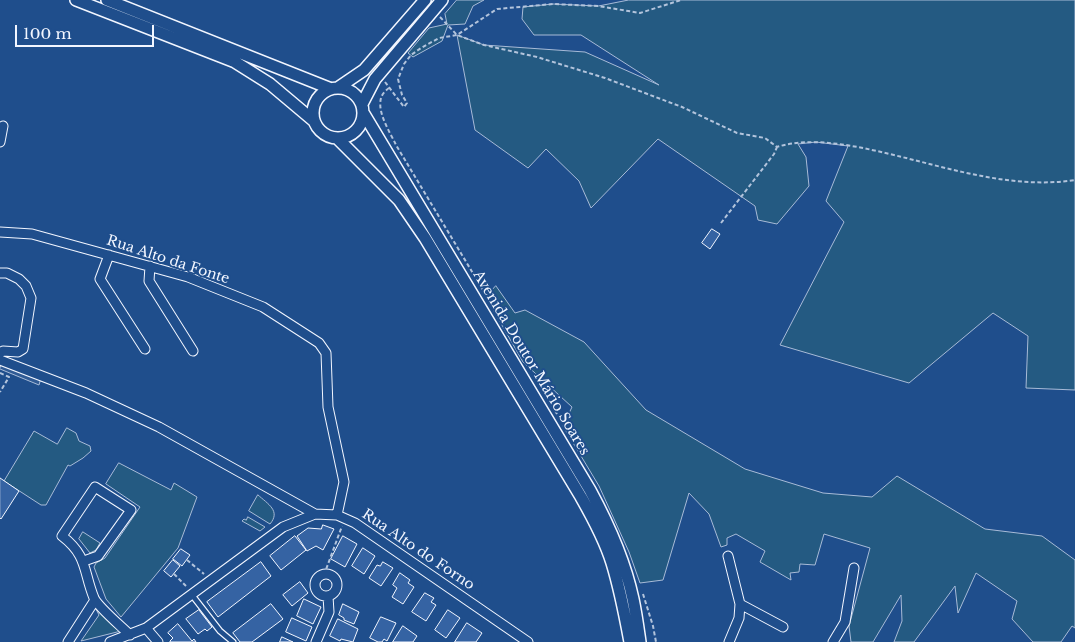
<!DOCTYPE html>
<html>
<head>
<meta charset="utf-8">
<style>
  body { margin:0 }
  #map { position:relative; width:1075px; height:642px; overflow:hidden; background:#1f4e8c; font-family:"Libre Baskerville",serif }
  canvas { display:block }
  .scale { position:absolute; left:15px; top:25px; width:139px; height:22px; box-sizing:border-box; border:2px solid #f2f6ff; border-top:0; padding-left:6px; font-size:15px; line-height:18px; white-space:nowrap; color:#f2f6ff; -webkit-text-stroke:4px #1f4e8c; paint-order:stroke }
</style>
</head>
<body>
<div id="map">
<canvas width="1075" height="642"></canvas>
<div class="scale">100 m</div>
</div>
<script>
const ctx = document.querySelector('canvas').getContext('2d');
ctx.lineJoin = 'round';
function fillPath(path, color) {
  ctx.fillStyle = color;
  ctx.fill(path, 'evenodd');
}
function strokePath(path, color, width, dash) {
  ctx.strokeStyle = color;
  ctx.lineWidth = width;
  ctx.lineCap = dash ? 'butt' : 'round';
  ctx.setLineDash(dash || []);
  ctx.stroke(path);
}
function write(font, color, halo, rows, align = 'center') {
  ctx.font = font + ' "Libre Baskerville",serif';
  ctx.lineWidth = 4;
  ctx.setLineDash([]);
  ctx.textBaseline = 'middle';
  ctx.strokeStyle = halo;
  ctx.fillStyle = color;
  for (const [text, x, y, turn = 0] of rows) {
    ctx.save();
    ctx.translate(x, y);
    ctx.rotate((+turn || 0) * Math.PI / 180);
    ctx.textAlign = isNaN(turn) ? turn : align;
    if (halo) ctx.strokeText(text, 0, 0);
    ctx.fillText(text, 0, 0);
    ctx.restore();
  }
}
const green = new Path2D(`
  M457,0h27l-11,6 -8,18 -17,1 -6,16 -29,16 -5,-4 21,-25 18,-4 -2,-10z
  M629,0h446v390l-49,-2 2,-52 -35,-23 -84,70 -129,-38 64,-123 -18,-21 22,-55 -32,-4 -18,2 8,13 3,29 -32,38 -19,-4 -3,-14 -97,-67 -67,69 -12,-27 -33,-32 -18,19 -53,-38 -18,-95 27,10 101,7 74,33 -78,-50h-47l-12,-16 1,-12 30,-3 45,2z
  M496,286l19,27 10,-3 59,32 62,68 99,59 78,24 49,4 25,-21 88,53 57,7 33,24v68l-3,-2 -11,16h-28l-21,-23 5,-18 -41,-28 -18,40 -3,-27 -41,56h-20l8,-21 -1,-26 -28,47h-22l-2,-16 21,-78 -46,-14 -9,31 -15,-1 -1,8 -9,1 1,7 -31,-18 5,-11 -29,-17 -9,4v7l-6,2 -12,-33 -20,-21 -26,87 -23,3 -11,-31 -30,-66 -36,-60 9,-19 -49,-45 -37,-65z
  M67,428l9,5 3,8 11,5 1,5 -8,7 -13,8 -2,-1 -22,40h-5l-37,-24 30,-50 23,13z
  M119,463l52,27 3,-7 23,14 -19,51 -57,69 -15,-18 -12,-32 2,-4 9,-5 35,-51 -34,-23z
  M258,495c10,9 23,16 12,29l-21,-13z
  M248,517l17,10 -5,4 -18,-10 2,-2 2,1z
  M83,532l17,11 -4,7 -6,3 -11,-14z
  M96,606l25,25 -40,10 18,-26 -4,-8z`);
const parking = new Path2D(`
  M2,363l39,15 -2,7 -39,-16z`);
const building = new Path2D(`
  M712,229l8,5 -10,15 -8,-6z
  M0,478l19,13 -18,28 -1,-1z
  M323,525l11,4 -11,21 -7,-4 -9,5 -10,-15 11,-8 13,1z
  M295,536l11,14 -25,20 -11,-14z
  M343,536l14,8 -12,23 -14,-8z
  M363,548l12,8 -11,18 -12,-8z
  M181,549l9,6 -8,11 -9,-7z
  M173,560l7,6 -9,11 -7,-6z
  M261,562l10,14 -53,41 -11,-15z
  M383,562l10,6 -12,18 -12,-8 8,-13 3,1z
  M400,573l10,7 -2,3 6,4 -11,17 -11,-7 5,-9 -4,-3z
  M300,582l8,11 -16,13 -9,-11z
  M425,593l9,5 -3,4 5,3 -10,16 -14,-9z
  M304,599l17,8 -8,17 -16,-8z
  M271,604l12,15 -31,23h-12l-7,-9z
  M343,604l16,8 -5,12 -10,-4v-2l-5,-3z
  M199,610l13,17 -5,4 -2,-2 -7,5 -12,-15z
  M448,610l12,8 -14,20 -11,-8z
  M381,617l15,6 -9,18 -3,-2 -2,3h-4l-8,-4z
  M292,618l20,9 -6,14 -20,-9z
  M338,619l20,10 -5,13 -12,-3 -1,2 -10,-5z
  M467,623l15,10 -6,9h-21z
  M178,624l14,17 2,-2 2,3h-26v-1l3,-3 -5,-5z
  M403,626l14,10 -4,6h-20z
  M282,637l11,5h-13z`);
const path = new Path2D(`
  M440,17l17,18 27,10 53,12 68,21 77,29 55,26 28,5 12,9c37,-12 88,1 125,10 56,14 115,32 173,23
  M385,82l19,25 3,-4 -5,-8 -4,-16 6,-15 7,-9 10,-7 18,-10 18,-3 40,-26 56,-5 45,2 42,7 41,-13
  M389,88c-3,2 -7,6 -8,10 -4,15 9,34 15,47l93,155
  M721,223l53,-69 3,-7
  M0,373l9,4 -9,15
  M542,388l15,26
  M187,560l17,14
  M174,574l12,12
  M324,575l18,-49
  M643,594l10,32 3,16`);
const lane = new Path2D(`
  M192,595l28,36 13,11`);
const street = new Path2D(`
  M0,142l3,-16
  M0,232l32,2 156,43 75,30 56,36 7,10 2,54 16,75 -7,33
  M109,255l-9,24 45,70
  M150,266l-1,15 44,70
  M0,273h7l12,6 7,7 5,12 -8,51 -5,3 -15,-1 -3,2
  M0,360l86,33 73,34 156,87
  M728,556l12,48 -1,14 -10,24
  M84,561l14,-5 33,-46 -36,-23 -33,49c26,20 21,35 32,62 4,9 28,29 36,37
  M315 585a11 11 0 1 1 22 0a11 11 0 1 1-22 0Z
  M740,604l43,23
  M146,628l12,14
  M68,642l27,-42
  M110,642l36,-14 137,-101 32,-13 22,1 18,8 173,119
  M316,642l13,-30 -1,-16
  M833,642l12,-20 9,-54`);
const secondary = new Path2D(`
  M76,0l159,62 35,22 44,37
  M107,0l222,88
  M339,87l25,-17 61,-70
  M313 113a25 25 0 1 1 50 0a25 25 0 1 1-50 0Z
  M362,104l13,-25 67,-79
  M364,114l226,376c19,35 35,71 43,109 3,14 5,29 7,43
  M337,138l62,62 26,38 156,259c12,21 24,43 31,66 8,26 13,52 18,79`);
const streetNames = [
  ["Rua Alto da Fonte",168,260,18],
  ["Avenida Doutor Mário Soares",531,363,59],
  ["Rua Alto do Forno",418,550,34]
];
fillPath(green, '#245a82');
strokePath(green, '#a8bbd7', 1);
fillPath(parking, '#305b95');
strokePath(parking, '#a8bbd7', 1);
fillPath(building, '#3563a3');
strokePath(building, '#f2f6ff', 1);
strokePath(lane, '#f2f6ff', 7);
strokePath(street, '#f2f6ff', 11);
strokePath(secondary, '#f2f6ff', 14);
strokePath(path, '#b3c4dc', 2, [4, 2.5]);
strokePath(lane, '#1f4e8c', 4.5);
strokePath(street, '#1f4e8c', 9);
strokePath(secondary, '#1f4e8c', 11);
write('14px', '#f2f6ff', '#1f4e8c', streetNames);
</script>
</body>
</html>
